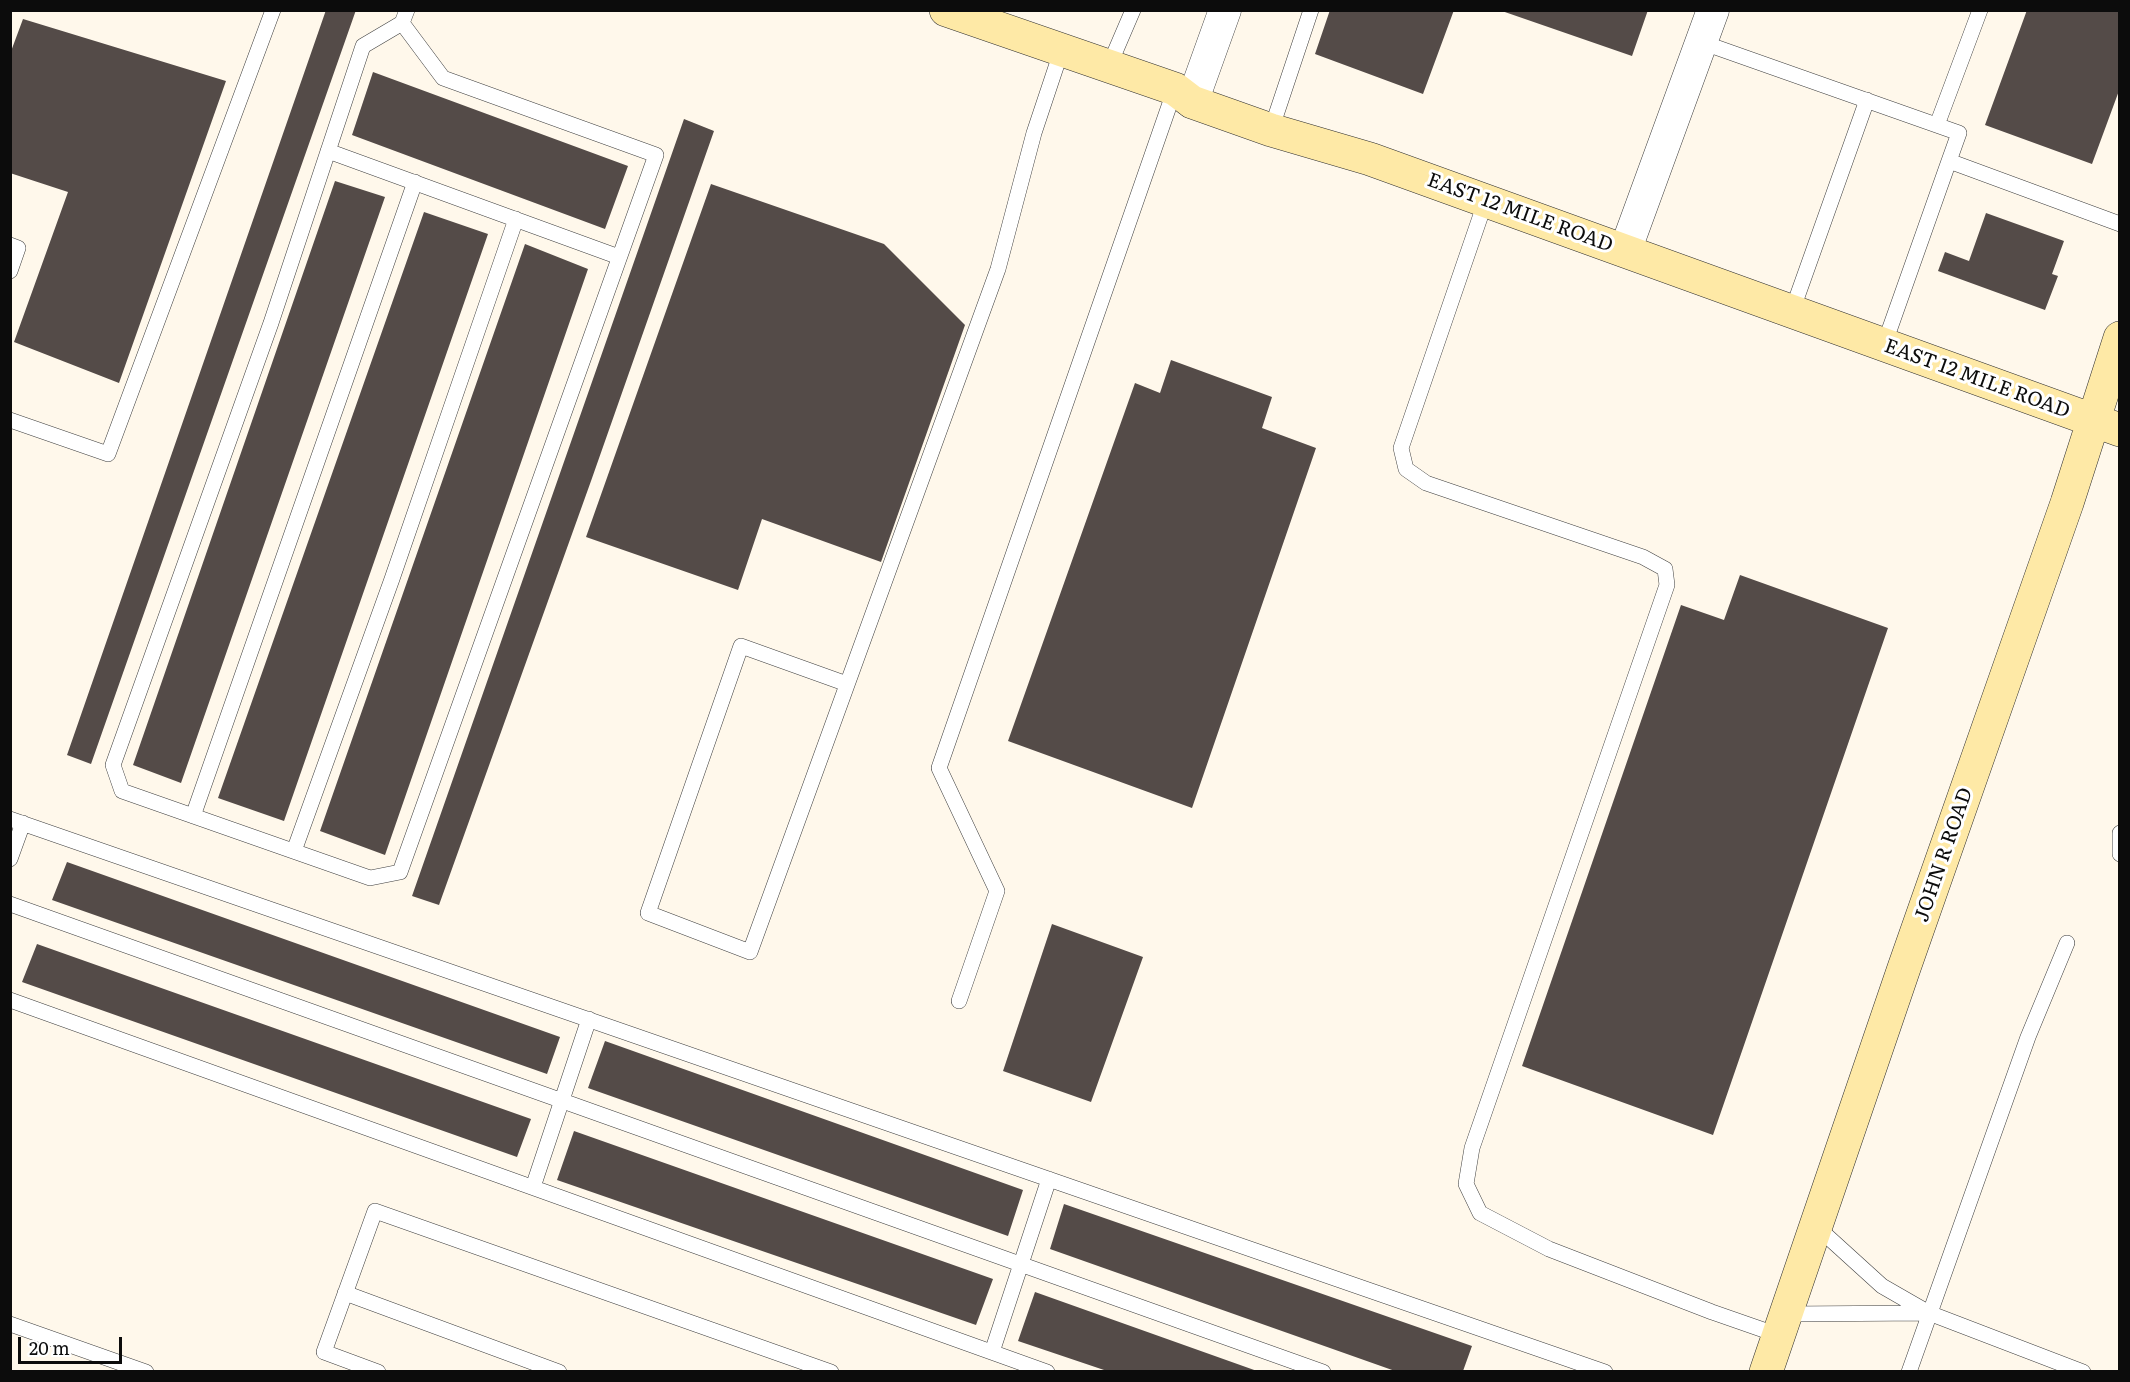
<!DOCTYPE html>
<html>
<head>
<meta charset="utf-8">
<style>
  body { margin:0 }
  #map { position:relative; width:2130px; height:1382px; overflow:hidden; background:#fff8eb; font-family:Literata,serif }
  canvas { display:block }
  .frame { position:absolute; inset:0; border:12px solid #0c0c0c; pointer-events:none }
  .scale { position:absolute; left:18px; top:1337px; width:104px; height:27px; box-sizing:border-box; border:3px solid #0c0c0c; border-top:0; padding-left:8px; font-size:18px; line-height:21px; white-space:nowrap; color:#0c0c0c; -webkit-text-stroke:4px #fff; paint-order:stroke }
</style>
</head>
<body>
<div id="map">
<canvas width="2130" height="1382"></canvas>
<div class="frame"></div>
<div class="scale">20 m</div>
</div>
<script>
const ctx = document.querySelector('canvas').getContext('2d');
ctx.lineJoin = 'round';
function fillPath(path, color) {
  ctx.fillStyle = color;
  ctx.fill(path, 'evenodd');
}
function strokePath(path, color, width, dash) {
  ctx.strokeStyle = color;
  ctx.lineWidth = width;
  ctx.lineCap = dash ? 'butt' : 'round';
  ctx.setLineDash(dash || []);
  ctx.stroke(path);
}
function write(font, color, halo, rows, align = 'center') {
  ctx.font = font + ' Literata,serif';
  ctx.lineWidth = 6;
  ctx.setLineDash([]);
  ctx.textBaseline = 'middle';
  ctx.strokeStyle = halo;
  ctx.fillStyle = color;
  for (const [text, x, y, turn = 0] of rows) {
    ctx.save();
    ctx.translate(x, y);
    ctx.rotate((+turn || 0) * Math.PI / 180);
    ctx.textAlign = isNaN(turn) ? turn : align;
    if (halo) ctx.strokeText(text, 0, 0);
    ctx.fillText(text, 0, 0);
    ctx.restore();
  }
}
const building = new Path2D(`
  M326,10h30l-265,754 -24,-9z
  M1330,10h124l-31,84 -108,-40z
  M1499,10h149l-16,46z
  M2027,10h93v78l-28,76 -107,-39z
  M23,19l203,62 -107,302 -105,-41 54,-150 -58,-19v-119z
  M373,72l255,94 -23,63 -253,-94z
  M684,119l30,12 -123,350 -152,424 -27,-9z
  M335,181l50,16 -204,586 -48,-18z
  M711,184l173,60 81,81 -84,237 -119,-43 -24,71 -152,-53z
  M424,212l64,22 -204,587 -66,-23z
  M1986,213l78,28 -12,33 6,2 -13,34 -107,-39 7,-19 24,9z
  M525,244l63,25 -203,586 -65,-24z
  M1171,360l101,37 -10,31 54,20 -124,360 -184,-67 127,-358 25,10z
  M1740,575l148,53 -175,507 -191,-69 159,-461 43,15z
  M67,862l493,175 -13,37 -495,-174z
  M1052,924l91,33 -52,145 -88,-31z
  M37,944l494,175 -14,38 -495,-175z
  M605,1041l418,149 -15,46 -420,-148z
  M574,1131l419,148 -17,46 -419,-145z
  M1064,1204l408,142 -9,25h-68l-345,-122z
  M1035,1292l222,79h-150l-89,-30z`);
const service = new Path2D(`
  M402,23l41,55 213,77 -256,717 -30,6 -248,-87 -9,-26 158,-442 92,-277 39,-23 5,-13
  M1701,42l258,91 -10,28
  M1109,66l24,-56
  M1937,125l43,-115
  M1271,130l40,-120
  M328,151l291,106
  M1486,200l-85,248 5,21 20,14 217,74 22,12 2,16 -195,563 -6,36 14,29 69,36 163,63 66,23
  M10,245l8,3 -8,23
  M1792,311l75,-211
  M1884,345l65,-184 171,63
  M10,420l98,34 165,-444
  M847,684l-106,-38 -93,267 102,39 248,-683 36,-136 28,-84
  M193,816l222,-634
  M10,819l1595,553
  M2120,833v21
  M294,851l98,-272 124,-360
  M10,859l13,-36
  M10,904l1313,468
  M10,1000l1037,372
  M959,1001l38,-110 -58,-123 236,-679
  M533,1187l56,-168
  M1817,1227l65,59 47,27 154,59
  M345,1293l214,79
  M1786,1314l143,-1
  M10,1324l136,48
  M992,1352l57,-173
  M378,1372l-54,-20 51,-141 456,161
  M1909,1372l119,-335 39,-94`);
const minor = new Path2D(`
  M1192,102l33,-92
  M1625,251l88,-241`);
const secondary = new Path2D(`
  M946,10l229,79 17,13 79,28 99,29 750,271
  M1766,1372l138,-404 163,-465 53,-165`);
const streetNames = [
  ["EAST 12 MILE ROAD",1520,213,20],
  ["EAST 12 MILE ROAD",1977,379,20],
  ["JOHN R ROAD",1944,855,-71]
];
fillPath(building, '#544b48');
strokePath(service, '#3f3f3f', 16);
strokePath(minor, '#3f3f3f', 33);
strokePath(secondary, '#2e2e2e', 34);
strokePath(service, '#fff', 15);
strokePath(minor, '#fff', 32);
strokePath(secondary, '#fee9a6', 33);
write('20px', '#0c0c0c', '#fff', streetNames);
</script>
</body>
</html>
